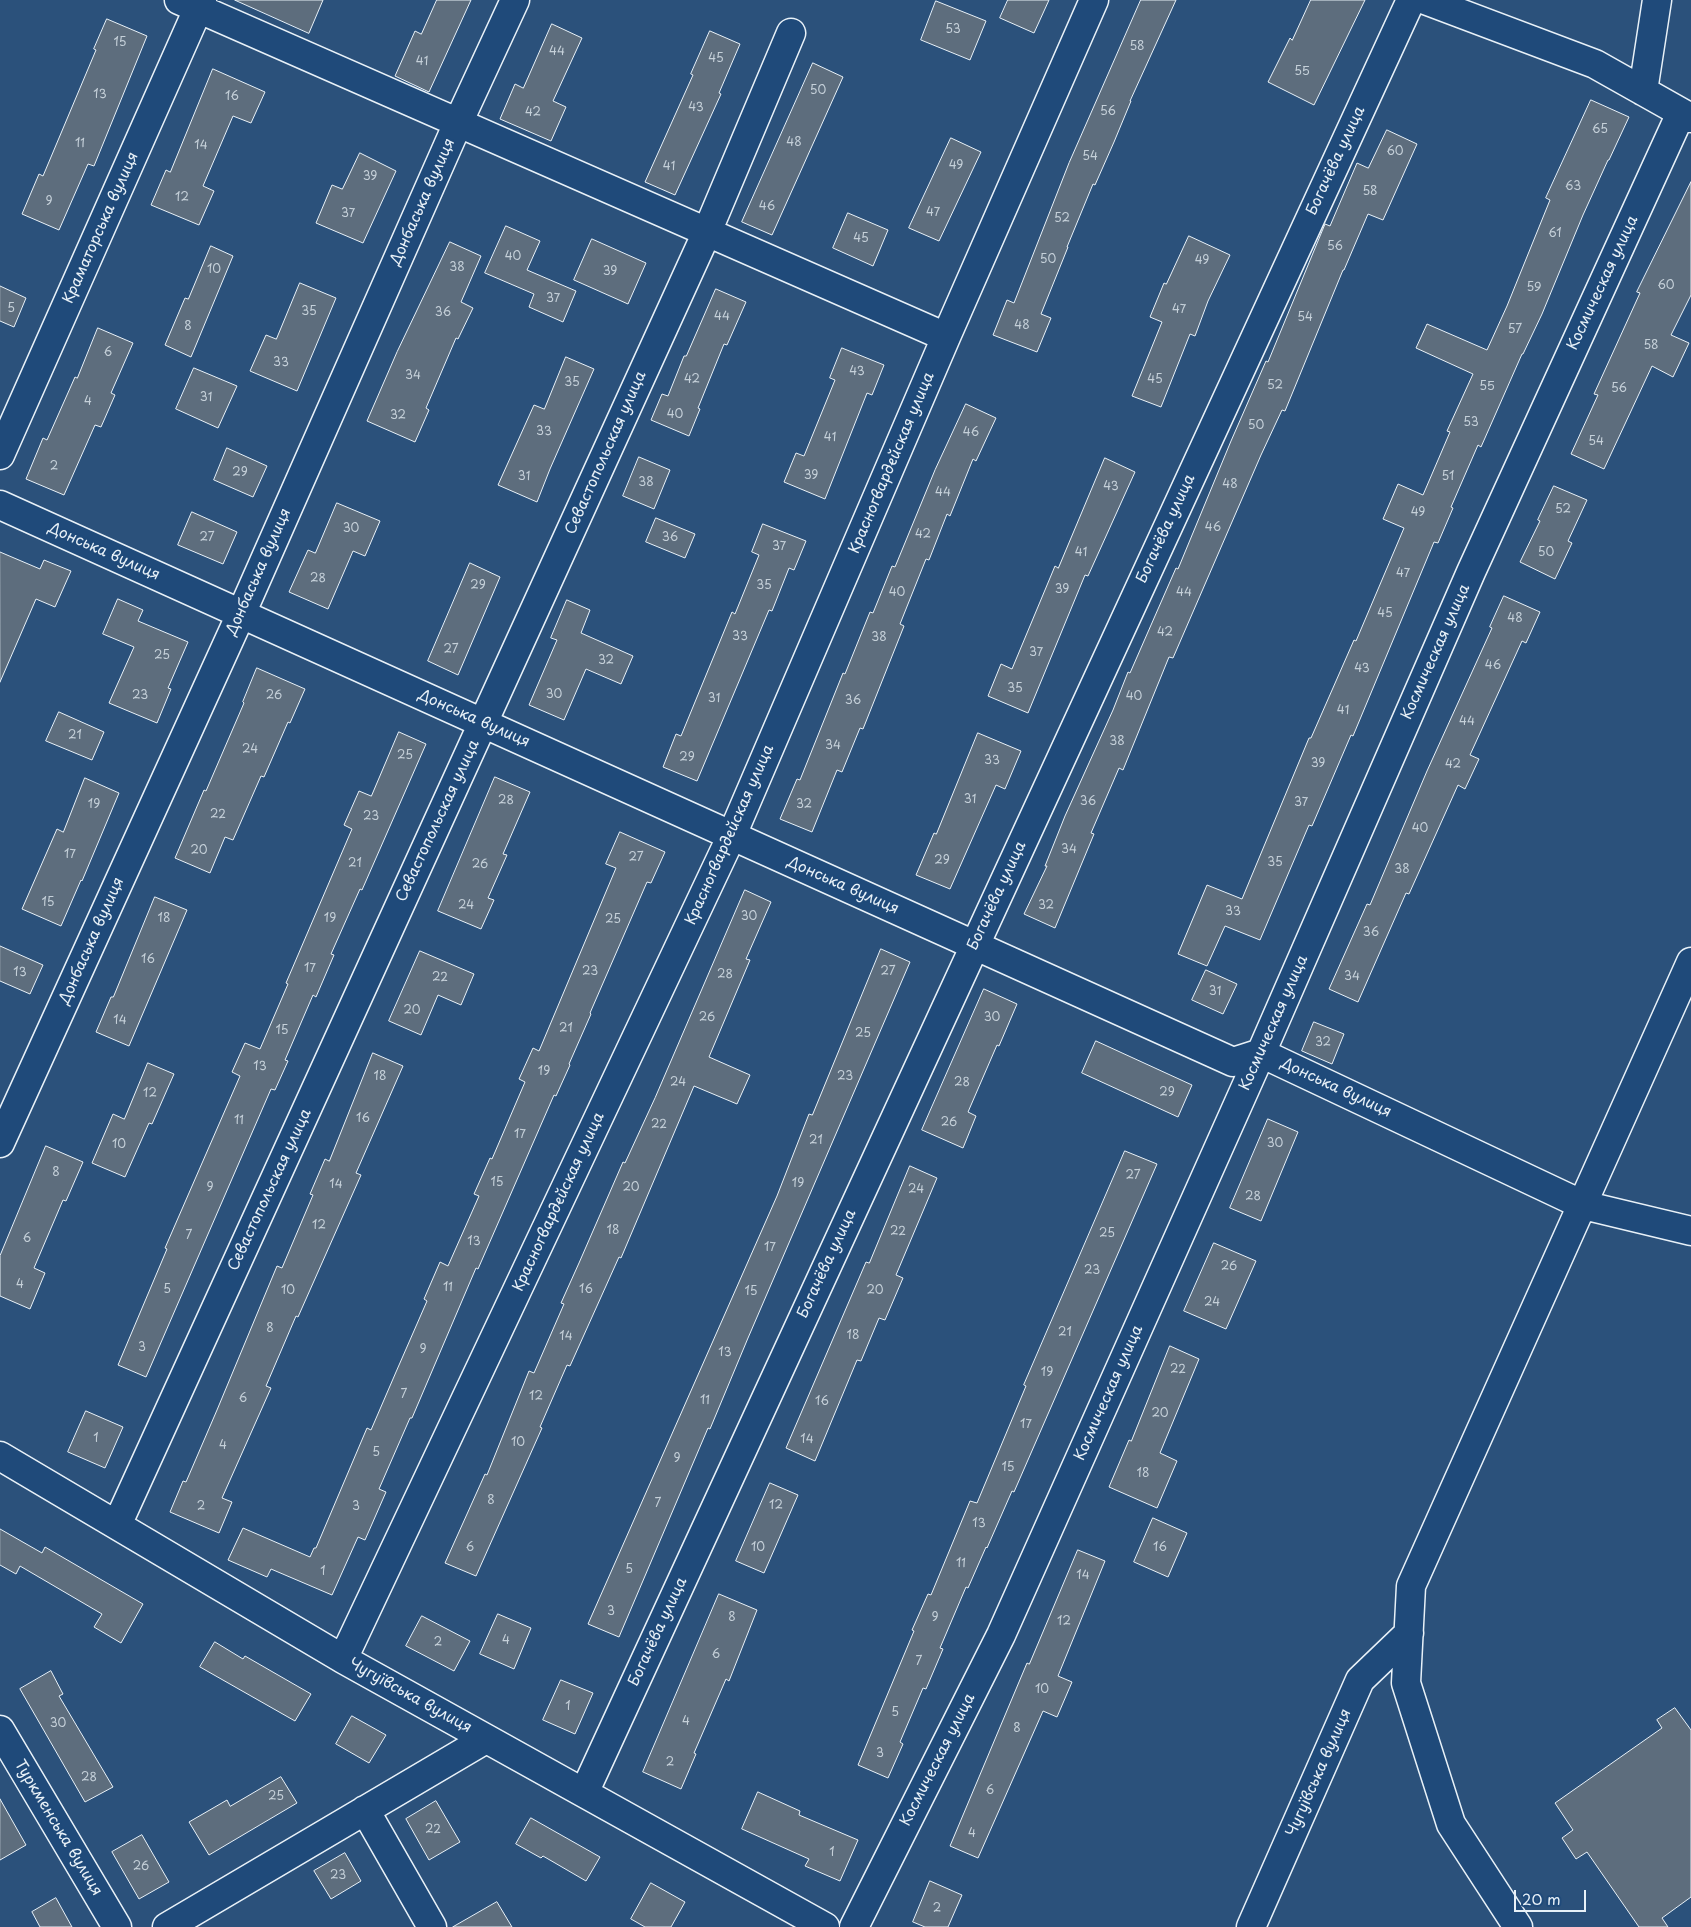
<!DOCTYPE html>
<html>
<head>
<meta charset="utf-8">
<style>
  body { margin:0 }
  #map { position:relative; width:1691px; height:1927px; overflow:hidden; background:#2b517b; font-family:"Playpen Sans",sans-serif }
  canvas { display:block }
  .scale { position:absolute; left:1514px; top:1890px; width:72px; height:22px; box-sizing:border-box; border:2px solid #e8f1f8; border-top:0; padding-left:6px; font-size:15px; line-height:18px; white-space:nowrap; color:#e8f1f8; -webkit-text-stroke:4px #1f4a7a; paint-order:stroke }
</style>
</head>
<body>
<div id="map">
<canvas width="1691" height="1927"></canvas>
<div class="scale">20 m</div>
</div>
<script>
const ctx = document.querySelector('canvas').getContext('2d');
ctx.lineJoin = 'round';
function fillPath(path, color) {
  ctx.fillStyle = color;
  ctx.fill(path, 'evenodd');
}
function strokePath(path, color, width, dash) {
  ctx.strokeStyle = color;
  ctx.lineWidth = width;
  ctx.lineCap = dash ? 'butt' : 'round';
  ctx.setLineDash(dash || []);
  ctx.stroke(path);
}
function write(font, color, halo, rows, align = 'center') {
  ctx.font = font + ' "Playpen Sans",sans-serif';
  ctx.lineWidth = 4;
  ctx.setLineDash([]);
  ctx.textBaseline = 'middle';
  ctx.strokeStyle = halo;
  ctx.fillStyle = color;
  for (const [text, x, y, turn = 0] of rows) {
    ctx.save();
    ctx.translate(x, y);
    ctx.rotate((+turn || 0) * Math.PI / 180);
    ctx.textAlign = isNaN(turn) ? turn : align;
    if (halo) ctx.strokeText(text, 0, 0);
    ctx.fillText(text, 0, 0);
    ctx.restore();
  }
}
const building = new Path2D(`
  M235,0h88l-14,33z
  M437,0h34l-42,92 -34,-16 20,-45 6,3z
  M1008,0h41l-15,33 -34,-15z
  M1141,0h35l-46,101h1l-17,41 -19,43 -2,-1 -26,63h1l-27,67 10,4 -14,34 -44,-17 14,-35 7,3 55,-140z
  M1311,0h54l-51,105 -46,-23 22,-44 2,2z
  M936,1l50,20 -16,39 -49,-20z
  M107,19l40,17 -53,130 -6,-2 -29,66 -37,-16 17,-40 4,2 53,-126 -2,-1z
  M552,24l30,14 -29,63 13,6 -15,34 -51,-22 15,-35 8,4z
  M710,31l30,13 -21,49 2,1 -46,101 -30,-13 48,-107 -2,-1z
  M813,63l30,14 -71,158 -30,-13z
  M213,69l52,23 -14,31 -18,-7 -30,70 11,5 -15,34 -48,-20 15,-35 4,2z
  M1591,100l38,17 -20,43h-1l-25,55 -41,99 -19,40h-1l-41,93 -3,-2 -27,62 2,1 -15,35 -4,-1 -81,194 -2,-1 -39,91 -3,-1 -49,115 -35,-14 -18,40 -29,-12 29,-69 35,14 67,-161h2l43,-98 2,1 48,-113 -21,-9 15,-35 25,11 27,-63 -3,-1 26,-57 -57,-26 11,-24 60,26 20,-44 43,-106 -4,-2z
  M1387,130l30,14 -34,76 -15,-6 -24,56h-1l-58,141 -3,-1 -21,45 -88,203 -4,-1 -46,113 -4,-2 -28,65 3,1 -39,94 -31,-14 23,-48h-2l20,-50 48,-106 15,-38 2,1 46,-105 2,1 53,-128 35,-80 2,1 57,-138 5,2 27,-63 11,5z
  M951,138l30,14 -42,89 -30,-13z
  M360,153l36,18 -33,72 -47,-20 16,-38 10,4z
  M1691,182v113l-20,40 18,8 -16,34 -21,-11 -48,103 -33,-15 27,-59 -4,-1 46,-101 -3,-1z
  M848,213l40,17 -15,36 -40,-18z
  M506,226l34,15 -13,29 49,21 -13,31 -34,-15 5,-13 -49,-21z
  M1189,236l41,19 -22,46 -13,35 -5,-2 -29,73 -29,-11 30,-74 -12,-5 14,-34 2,1z
  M592,239l54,24 -18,41 -54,-24z
  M450,242l31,14 -20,46 12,6 -15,31 -2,-1 -30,70 3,2 -14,32 -48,-21 30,-69z
  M211,246l22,10 -42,101 -26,-12 20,-47 3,1z
  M300,283l36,15 -39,93 -47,-20 16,-36 10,4z
  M0,286l26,12 -12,29 -14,-6z
  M716,289l30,13 -19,43 -3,-1 -26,64 2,1 -11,27 -38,-16 11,-26 6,2 16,-40h2z
  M98,328l35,15 -22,50 4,2 -14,32 -6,-2 -31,70 -38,-16 17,-41 4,2 28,-63 2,1z
  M842,348l42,17 -12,30 -5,-2 -42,106 -41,-17 12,-29 8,3 31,-76 -5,-2z
  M566,357l28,12 -44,100 -13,33 -39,-17 36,-80 10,4z
  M194,368l43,18 -19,42 -42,-19z
  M966,404l30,14 -20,43 -3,-2 -23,57 -3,-2 -18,46 -3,-1 -26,65 4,2 -41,103 -3,-1 -18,44 -5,-2 -25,62 -32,-13 17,-40 3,1 43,-107 2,1 25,-62 3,1 19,-47 3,1 40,-97z
  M227,448l40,18 -14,31 -39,-17z
  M639,457l31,13 -16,39 -31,-13z
  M1105,458l30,14 -47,104 -3,-1 -57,138 -40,-17 13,-32 11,5 43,-103 3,2z
  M1554,486l33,14 -19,41 4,2 -17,36 -35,-17 20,-41 -2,-1z
  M337,503l43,18 -15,35 -12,-5 -25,58 -39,-17 19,-42 7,3z
  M192,512l45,20 -14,32 -45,-19z
  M656,518l39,16 -10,24 -39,-16z
  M763,524l43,17 -12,29 -5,-2 -17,43 -3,-1 -72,171 -34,-14 13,-33 5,2 51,-124 3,2 24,-59 -7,-3z
  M0,552l40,17 4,-9 27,11 -16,36 -19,-8 -36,83z
  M470,563l30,14 -42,98 -30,-14z
  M1504,596l36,16 -14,31 -4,-2 -52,114 9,4 -14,30 -7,-4 -49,109 -3,-1 -48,109 -29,-13 38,-85 3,1 57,-134 65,-143 -2,-1z
  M118,599l25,11 -5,11 50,21 -20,46 3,1 -14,34 -48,-20 25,-56 -31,-13z
  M567,600l23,10 -9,23 52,23 -12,28 -35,-15 -22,51 -35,-15 28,-65 -6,-2z
  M257,668l48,21 -15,34 -2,-1 -24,55 -3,-1 -28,64 -8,-3 -15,36 -35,-15 29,-68 2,1 38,-88 -1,-1z
  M59,712l45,20 -12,28 -46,-19z
  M399,732l27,12 -64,146 -2,-1 -29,65 3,1 -18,42 -3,-2 -28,65 3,1 -13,29 -4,-1 -125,288 -28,-12 49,-116 -2,-1 75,-172 -8,-4 13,-29 15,6 28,-65 -2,-1 66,-154 -8,-4 15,-34 12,5z
  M978,733l43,18 -16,38 -9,-4 -46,104 -34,-14 18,-42 2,1z
  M495,777l35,15 -27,62 4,1 -19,43 6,2 -13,29 -43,-18z
  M85,778l34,15 -37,88 -1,-1 -20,46 -39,-17 35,-80 6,3z
  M620,832l45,20 -14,31 -4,-1 -57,131 1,1 -22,50 1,1 -14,31 -2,-1 -76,174 -2,-1 -64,150h-2l-31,71 7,3 -21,48 -7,-3 -26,58 -61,-26 -4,8 -39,-17 15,-32 67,29 4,-9h2l51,-120 4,2 25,-58 31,-71 -3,-2 16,-37 8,4 31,-70 -5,-2 16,-36 2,1 33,-77 -6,-3 14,-31 6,3 77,-183 -10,-4z
  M745,890l26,12 -25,57 4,1 -41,97 41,18 -13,29 -43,-18 -73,172 -2,-1 -49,109 -3,-1 -27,62 2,1 -66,148 -31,-13 40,-89 2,1 42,-104 5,2 30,-69 -3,-1 18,-40 44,-101 2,1 30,-65z
  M155,897l32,13 -58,136 -33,-14 15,-35h2z
  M0,946l43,19 -13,29 -30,-13z
  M881,949l29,13 -162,376 -38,91 -2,-1 -89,209 -31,-13 189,-428 32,-82 3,1z
  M420,951l54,23 -13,31 -23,-10 -17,40 -32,-14z
  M1206,970l31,14 -14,30 -31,-14z
  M984,989l33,15 -18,42 -2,-1 -29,67 8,4 -13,32 -41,-18z
  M1314,1022l30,12 -12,30 -30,-13z
  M1096,1041l96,44 -14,32 -96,-44z
  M373,1053l30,13 -47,107 5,2 -63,142 -2,-1 -30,70 5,2 -49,110 10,4 -13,31 -49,-21 13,-31 3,1 31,-72 60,-144 5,2 31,-73 -3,-1 15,-35 4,2z
  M148,1063l26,11 -22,50 -3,-1 -24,54 -33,-14 21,-49 11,5z
  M1268,1119l30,13 -37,89 -31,-13z
  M46,1146l37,16 -17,39 -3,-1 -29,68 11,5 -15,36 -30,-13v-40z
  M1125,1151l32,13 -143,328 -2,-1 -25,57 -1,-1 -18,41 -2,-1 -26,61 3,1 -17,40 -3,-1 -23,54 3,2 -15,34 -30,-13 56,-134 -2,-1 16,-36 3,1 39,-94 7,2 49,-117 -2,-1z
  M910,1166l27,12 -41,97 7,3 -18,42 -6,-2 -18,43 -4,-1 -42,101 -29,-13 80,-186 3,1z
  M1214,1243l42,18 -30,68 -42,-18z
  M1170,1346l29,13 -39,94 17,8 -20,47 -48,-21 20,-47 2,1z
  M86,1411l37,16 -18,41 -37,-16z
  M770,1483l28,12 -34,78 -28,-12z
  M1153,1518l34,15 -19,44 -34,-15z
  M0,1529l42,24 3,-6 98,57 -22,39 -27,-16 8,-13 -82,-48 -4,8 -16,-9z
  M1078,1550l27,11 -47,115 14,6 -15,35 -14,-6 -65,147 -28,-12 77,-183 2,1z
  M719,1594l38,16 -28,71 -3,-2 -32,74 2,1 -15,35 -38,-17z
  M498,1614l33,14 -17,41 -34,-15z
  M422,1616l48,25 -16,30 -48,-25z
  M215,1642l28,17 2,-3 66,38 -16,27 -95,-54z
  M51,1671l12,23 -4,2 54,91 -28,15 -65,-113z
  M561,1680l32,13 -18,41 -32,-14z
  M1675,1708l16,22v167l-29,21 6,9h-29l-52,-75 -11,7 -14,-21 11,-8 -18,-27 107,-75 -5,-8z
  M352,1716l34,19 -17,28 -33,-19z
  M281,1777l16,26 -88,52 -20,-33 38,-22 3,6z
  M758,1792l42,19 -1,4 59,25 -18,41 -35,-15 4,-7 -67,-30z
  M0,1799l26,46 -26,15z
  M436,1801l24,41 -31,18 -23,-41z
  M531,1818l69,39 -14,24 -43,-25 -2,2 -25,-14z
  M142,1835l27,47 -30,17 -27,-47z
  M345,1853l16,28 -30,18 -17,-28z
  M930,1881l32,14 -14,32h-23l-12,-5z
  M651,1883l34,19 -14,25h-26l-14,-8z
  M56,1898l16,29h-32l-8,-15z
  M497,1902l15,25h-59z`);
const minor = new Path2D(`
  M179,0l767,337
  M1425,0l170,64 96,54
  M1643,91l14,-91
  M0,455l202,-455
  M0,505l1233,557 28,-9 322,152 108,26
  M0,1143l241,-529 217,-491 57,-123
  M0,1456l343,203 482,268
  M117,1525l590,-1293 84,-199
  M343,1659l389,-824 214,-498 148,-337
  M0,1730l117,197
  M584,1793l827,-1793
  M365,1810l67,117
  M167,1927l319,-188
  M854,1927l147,-292 260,-582 210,-481 210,-459
  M1251,1927l109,-247 49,-47
  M1518,1927l-67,-103 -45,-141 5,-97 280,-624`);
const numberNames = [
  ["53",953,30],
  ["15",120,43],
  ["58",1137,47],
  ["44",557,52],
  ["45",716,59],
  ["41",422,62],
  ["55",1302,72],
  ["50",818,91],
  ["13",100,95],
  ["16",232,97],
  ["43",696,108],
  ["56",1108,112],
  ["42",533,113],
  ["65",1600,130],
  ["48",794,143],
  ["11",80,144],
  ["14",201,146],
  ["60",1395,152],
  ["54",1090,157],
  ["49",956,166],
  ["41",669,167],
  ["39",370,177],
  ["63",1573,187],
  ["58",1370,192],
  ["12",182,198],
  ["9",49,202],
  ["46",767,207],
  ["47",933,213],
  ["37",348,214],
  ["52",1062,219],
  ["61",1555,234],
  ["45",861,239],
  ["56",1335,247],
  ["40",513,257],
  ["50",1048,260],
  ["49",1202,261],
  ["38",457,268],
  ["10",214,270],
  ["39",610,272],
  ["60",1666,286],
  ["59",1534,288],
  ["37",553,299],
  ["5",11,309],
  ["47",1179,310],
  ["35",309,312],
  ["36",443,313],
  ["44",722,317],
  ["54",1305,318],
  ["48",1022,326],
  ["8",188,327],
  ["57",1515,330],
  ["58",1651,346],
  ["6",108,353],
  ["33",281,363],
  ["43",857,372],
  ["34",413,376],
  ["42",692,380],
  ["45",1155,380],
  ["35",572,383],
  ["52",1275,386],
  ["55",1487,387],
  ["56",1619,389],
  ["31",206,398],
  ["4",88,402],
  ["40",675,415],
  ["32",398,416],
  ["53",1471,423],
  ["50",1256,426],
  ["33",544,432],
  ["46",971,433],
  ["41",830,438],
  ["54",1596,442],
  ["2",54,467],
  ["29",240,473],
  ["39",811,476],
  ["31",524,477],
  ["51",1448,477],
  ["38",646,483],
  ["48",1230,485],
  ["43",1111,487],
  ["44",943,493],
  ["52",1563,510],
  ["49",1418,513],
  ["46",1213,528],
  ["30",351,529],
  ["42",923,535],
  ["27",207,538],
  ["36",670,538],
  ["37",779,547],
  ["41",1081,553],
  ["50",1546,553],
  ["47",1403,574],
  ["28",318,579],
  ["29",478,586],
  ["35",764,586],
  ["39",1062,590],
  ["40",897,593],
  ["44",1184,593],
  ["45",1385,614],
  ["48",1515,619],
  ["42",1165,633],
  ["33",740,637],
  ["38",879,638],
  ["27",451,650],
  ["37",1036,653],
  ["25",162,656],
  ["32",606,661],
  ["46",1493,666],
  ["43",1362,669],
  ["35",1015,689],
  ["30",554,695],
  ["23",140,696],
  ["26",274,696],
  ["40",1134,697],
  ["31",714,699],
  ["36",853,701],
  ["41",1343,711],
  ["44",1467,722],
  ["21",75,736],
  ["38",1117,742],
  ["34",833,746],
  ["24",250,750],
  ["25",405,756],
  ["29",687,758],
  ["33",992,761],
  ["39",1318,764],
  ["42",1453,765],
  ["31",970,800],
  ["28",506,801],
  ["36",1088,802],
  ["37",1301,803],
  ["19",94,805],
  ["32",804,805],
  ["22",218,815],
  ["23",371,817],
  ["40",1420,829],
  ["34",1069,850],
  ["20",199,851],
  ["17",70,855],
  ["27",636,858],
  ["29",942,861],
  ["35",1275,863],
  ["21",355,864],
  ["26",480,865],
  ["38",1402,870],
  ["15",48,903],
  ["24",466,906],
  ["32",1046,906],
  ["33",1233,912],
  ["30",749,917],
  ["18",164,919],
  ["19",330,919],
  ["25",613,920],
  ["36",1371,933],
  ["16",148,960],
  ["17",310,969],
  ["23",590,972],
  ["27",888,972],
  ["13",20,973],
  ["28",725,975],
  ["34",1352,977],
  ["22",440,978],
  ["31",1215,992],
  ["20",412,1011],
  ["26",707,1018],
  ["30",992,1018],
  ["14",120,1021],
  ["21",566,1029],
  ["15",282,1031],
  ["25",863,1034],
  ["32",1323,1043],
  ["13",260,1067],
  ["19",544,1072],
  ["18",380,1077],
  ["23",845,1077],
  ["24",678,1083],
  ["28",962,1083],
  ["29",1167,1093],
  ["12",150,1094],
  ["16",363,1119],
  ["11",239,1121],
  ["26",949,1123],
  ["22",659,1125],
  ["17",520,1135],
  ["21",816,1141],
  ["30",1275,1144],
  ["10",119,1145],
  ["8",56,1173],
  ["27",1133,1176],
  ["15",497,1183],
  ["19",798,1184],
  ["14",336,1185],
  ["9",210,1188],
  ["20",631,1188],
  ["24",916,1190],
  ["28",1253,1197],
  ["12",319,1226],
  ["18",613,1231],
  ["22",898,1232],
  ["25",1107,1234],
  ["7",189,1236],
  ["6",27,1239],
  ["13",474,1242],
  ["17",770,1248],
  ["26",1229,1267],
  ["23",1092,1271],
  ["4",20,1285],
  ["11",448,1288],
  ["5",167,1290],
  ["16",586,1290],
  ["10",288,1291],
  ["20",875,1291],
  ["15",751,1292],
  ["24",1212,1303],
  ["8",270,1329],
  ["21",1065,1333],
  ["18",853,1336],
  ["14",566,1337],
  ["3",142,1348],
  ["9",423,1350],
  ["13",725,1353],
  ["22",1178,1370],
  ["19",1047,1373],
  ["7",404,1395],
  ["12",536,1397],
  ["6",243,1399],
  ["11",705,1401],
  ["16",822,1402],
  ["20",1160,1414],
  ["17",1026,1425],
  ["1",96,1439],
  ["14",807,1440],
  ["10",518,1443],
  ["4",223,1446],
  ["5",376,1453],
  ["9",677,1459],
  ["15",1008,1468],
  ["18",1143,1474],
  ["8",491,1501],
  ["7",658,1504],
  ["12",776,1506],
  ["2",201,1507],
  ["3",356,1507],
  ["13",979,1524],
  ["6",470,1548],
  ["10",758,1548],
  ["16",1160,1548],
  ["11",961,1564],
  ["5",629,1570],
  ["1",323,1572],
  ["14",1083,1576],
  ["3",611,1612],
  ["8",732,1618],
  ["9",935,1618],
  ["12",1064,1622],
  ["4",506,1641],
  ["2",438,1643],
  ["6",716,1655],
  ["7",919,1662],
  ["10",1042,1690],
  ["1",568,1707],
  ["5",895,1713],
  ["4",686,1722],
  ["30",58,1724],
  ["8",1017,1729],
  ["3",880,1754],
  ["2",670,1763],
  ["28",89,1778],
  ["6",990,1791],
  ["25",276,1797],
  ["22",433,1830],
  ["4",972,1834],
  ["1",832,1853],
  ["26",141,1867],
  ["23",338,1876],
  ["2",937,1909]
];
const streetNames = [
  ["Богачёва улица",1336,161,-65],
  ["Донбаська вулиця",423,202,-66],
  ["Краматорська вулиця",101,228,-66],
  ["Космическая улица",1603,283,-65],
  ["Севастопольская улица",606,453,-66],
  ["Красногвардейская улица",892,463,-67],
  ["Богачёва улица",1166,529,-65],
  ["Донська вулиця",104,552,24],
  ["Донбаська вулиця",259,572,-66],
  ["Космическая улица",1436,652,-66],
  ["Донська вулиця",474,719,24],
  ["Севастопольская улица",438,821,-65],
  ["Красногвардейская улица",730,835,-66],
  ["Донська вулиця",843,886,24],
  ["Богачёва улица",997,896,-65],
  ["Донбаська вулиця",92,941,-66],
  ["Космическая улица",1274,1023,-66],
  ["Донська вулиця",1336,1088,25],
  ["Севастопольская улица",270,1190,-65],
  ["Красногвардейская улица",559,1202,-65],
  ["Богачёва улица",827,1264,-65],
  ["Космическая улица",1109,1393,-66],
  ["Богачёва улица",658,1632,-65],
  ["Чугуївська вулиця",410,1696,29],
  ["Космическая улица",938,1760,-63],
  ["Чугуївська вулиця",1319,1773,-66],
  ["Туркменська вулиця",58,1828,59]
];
fillPath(building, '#5d6d7d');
strokePath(building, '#e8f1f8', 1);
strokePath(minor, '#e8f1f8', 31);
strokePath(minor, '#1f4a7a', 28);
write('12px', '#c5d0d9', null, numberNames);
write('15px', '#e8f1f8', '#1f4a7a', streetNames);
</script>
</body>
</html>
